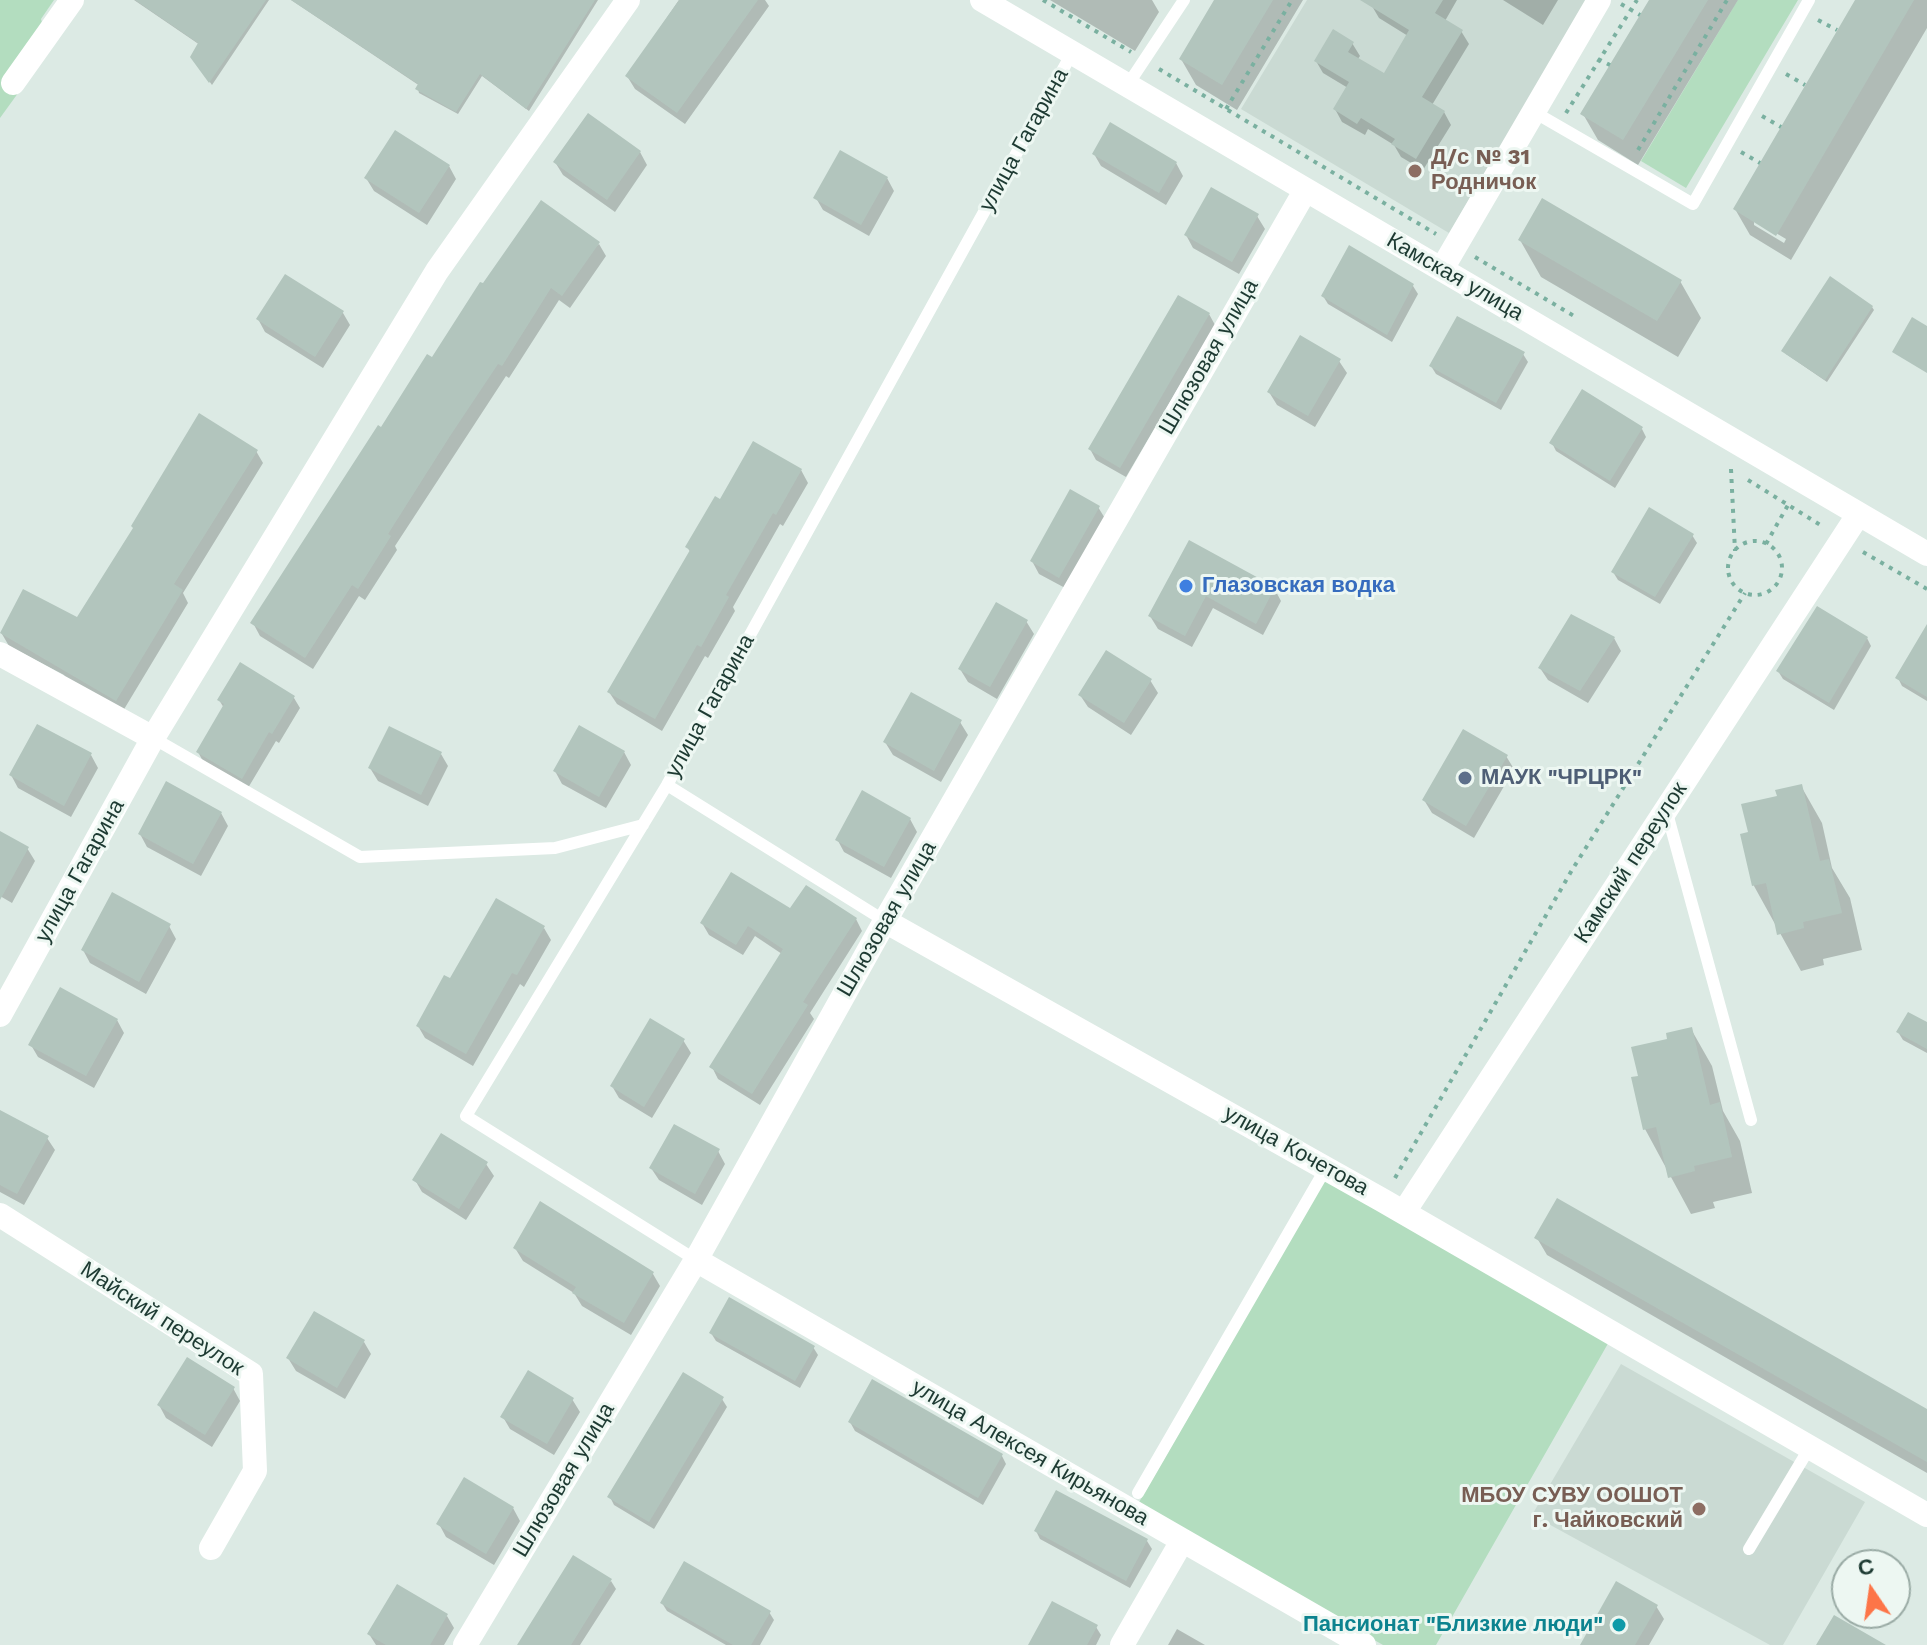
<!DOCTYPE html>
<html>
<head>
<meta charset="utf-8">
<style>
  body { margin:0 }
  #map { position:relative; width:1927px; height:1645px; overflow:hidden; background:#dceae4; font-family:"Work Sans",sans-serif }
  canvas { display:block }
  .north { position:absolute; left:1831px; top:1549px; width:80px; height:80px; box-sizing:border-box; background:#edf7f2; border:2px solid #9aaba5; border-radius:50%; rotate:347deg; font-size:22px; font-weight:700; line-height:32px; text-align:center; color:#1d3a32 }
  .north::after { content:''; display:block; margin:auto; width:28px; height:36px; background:#fd7548; clip-path:polygon(50% 0,100% 100%,50% 72%,0 100%) }
</style>
</head>
<body>
<div id="map">
<canvas width="1927" height="1645"></canvas>
<div class="north">С</div>
</div>
<script>
const ctx = document.querySelector('canvas').getContext('2d');
ctx.lineJoin = 'round';
function fillPath(path, color) {
  ctx.fillStyle = color;
  ctx.fill(path, 'evenodd');
}
function strokePath(path, color, width, dash) {
  ctx.strokeStyle = color;
  ctx.lineWidth = width;
  ctx.lineCap = dash ? 'butt' : 'round';
  ctx.setLineDash(dash || []);
  ctx.stroke(path);
}
function write(font, color, halo, rows, align = 'center') {
  ctx.font = font + ' "Work Sans",sans-serif';
  ctx.lineWidth = 6;
  ctx.setLineDash([]);
  ctx.textBaseline = 'middle';
  ctx.strokeStyle = halo;
  ctx.fillStyle = color;
  for (const [text, x, y, turn = 0] of rows) {
    ctx.save();
    ctx.translate(x, y);
    ctx.rotate((+turn || 0) * Math.PI / 180);
    ctx.textAlign = isNaN(turn) ? turn : align;
    if (halo) ctx.strokeText(text, 0, 0);
    ctx.fillText(text, 0, 0);
    ctx.restore();
  }
}
const built = new Path2D(`
  M1307,0h281l-139,233 -208,-124z
  M1621,1364l244,138 -82,143h-13l-238,-130z`);
const green = new Path2D(`
  M0,0h54l-13,19 9,30 -50,69z
  M1738,0h60l-112,188 -45,-27z
  M1327,1176l283,164 -174,305h-53l-245,-141z`);
const shadow = new Path2D(`
  M134,0h135l-57,85 -20,-28 8,-12z
  M291,0h307l-69,111 -47,-35 -24,38 -39,-21 -1,-4 2,-3z
  M679,0h86l4,6 -84,118 -50,-35 -8,-13z
  M1050,0h102l7,12 -24,39z
  M1217,0h86l-66,110 -41,-25 -15,-26z
  M1375,0h82l-12,21 16,10 8,13 -37,61 12,7 7,13 -28,45 -22,-13 -7,-12 -26,-16 -3,6 -23,-13 -7,-13 13,-21 -25,-15 -7,-12 36,-18 8,13 -3,4 27,16 24,-40 -29,-18 -7,-12z
  M1503,0h55l-15,25z
  M1652,0h86l-100,165 -40,-25 -15,-26z
  M1857,0h70v28l-136,232 -41,-25 -15,-26zM1754,220l32,19 -2,4 -30,-18z
  M640,152l7,13 -32,47 -52,-37 -8,-13z
  M1094,154l82,9 7,13 -17,29 -65,-39z
  M449,166l7,13 -29,46 -53,-34 -8,-13z
  M887,178l7,13 -25,45 -46,-26 -7,-12z
  M1257,216l8,13 -26,45 -46,-26 -7,-13z
  M1520,240l160,41 21,37 -23,39 -137,-80z
  M599,244l7,12 -36,52 -11,-8 -50,78 -3,-2 -111,170 2,4 -32,50 -6,-4 -46,73 -53,-33 -7,-13 180,-263z
  M1349,248l64,38 5,8 -26,48 -64,-38 -5,-8z
  M1872,307l2,3 -47,72 -41,-28z
  M343,313l7,12 -27,43 -58,-36 -7,-13z
  M1209,314l6,11 -89,152 -30,-17 -6,-11z
  M1523,354l5,8 -27,48 -65,-36 -5,-8z
  M1339,361l8,12 -32,54 -38,-22 -8,-13z
  M1642,429l4,8 -31,51 -59,-37 -4,-8z
  M256,451l7,12 -80,130 5,10 -65,108 -56,-30 -3,-6 -55,-29 -7,-12 22,-43 54,28z
  M801,470l7,13 -25,43 -3,-2 -47,83 2,4 -27,47 -3,-2 -43,75 -45,-27 -8,-12 82,-139 -4,-6 34,-45z
  M1098,507l8,13 -39,69 -28,-15 -7,-13z
  M1692,535l5,8 -37,61 -42,-24 -5,-8z
  M1190,543l84,45 7,13 -18,34 -50,-27 -21,39 -34,-18 -8,-13z
  M1026,621l8,13 -37,65 -29,-17 -8,-13z
  M1927,631v70l-25,-15 -4,-8z
  M1614,638l7,13 -33,52 -40,-23 -8,-12z
  M1867,638l4,8 -37,64 -51,-31 -5,-8z
  M1150,680l8,13 -27,42 -43,-28 -8,-12z
  M294,698l6,10 -21,35 -3,-2 -28,47 -44,-25 -6,-11 26,-44 -5,-8z
  M960,722l8,13 -27,47 -48,-27 -8,-13z
  M624,752l7,13 -25,43 -44,-24 -7,-13z
  M441,754l7,12 -20,40 -50,-25 -8,-13z
  M91,755l7,13 -27,49 -53,-29 -7,-13z
  M1506,756l8,13 -40,69 -42,-25 -8,-13z
  M1801,786l21,37 10,45 18,30 12,52 -39,9 1,6 -23,6 -47,-85 -11,-51 7,-1 29,-37z
  M221,813l7,13 -27,50 -54,-29 -7,-13z
  M910,819l7,13 -26,46 -47,-26 -7,-13z
  M0,833l27,15 8,13 -23,42 -12,-7z
  M791,911l65,8 6,12 -52,82 4,6 -54,86 -42,-26 -6,-12 70,-113 -27,-18 -12,19 -34,-20 -7,-12z
  M169,926l7,13 -30,55 -56,-31 -7,-13z
  M544,928l7,12 -27,47 -4,-3 -47,82 -48,-28 -7,-12 32,-45z
  M117,1020l7,13 -30,55 -56,-31 -7,-12z
  M1927,1025v28l-24,-13 -5,-8z
  M1691,1029l21,37 11,45 17,30 12,52 -39,9 2,6 -24,6 -46,-85 24,-89z
  M683,1040l8,13 -39,65 -33,-20 -7,-12z
  M0,1112l47,26 8,12 -31,55 -24,-13z
  M718,1151l7,13 -23,41 -43,-25 -8,-12z
  M486,1164l8,12 -28,44 -44,-28 -7,-12z
  M1537,1238l390,174v61l-380,-218z
  M515,1248l138,26 7,12 -29,49 -49,-29 -8,-13 -51,-32z
  M711,1333l102,14 5,8 -18,33 -84,-47z
  M364,1342l7,12 -26,45 -49,-28 -8,-13z
  M233,1388l7,13 -28,46 -46,-29 -7,-13z
  M572,1399l8,13 -26,43 -44,-26 -7,-12z
  M722,1399l5,8 -73,122 -40,-24 -4,-8z
  M850,1422l152,34 4,8 -23,41 -128,-74z
  M513,1508l7,13 -26,44 -48,-28 -7,-13z
  M1036,1531l111,10 5,8 -22,39 -90,-49z
  M611,1581l5,8 -36,56h-55z
  M662,1603l107,9 5,8 -14,25h-34l-59,-34z
  M1656,1606l8,13 -15,26h-67z
  M447,1616l7,12 -10,17h-68l-7,-11z
  M1096,1627l5,8 -5,10h-65z
  M1177,1629l28,16h-37z`);
const building = new Path2D(`
  M135,0h131l-57,83 -19,-26 8,-14z
  M291,0h304l-69,109 -46,-35 -24,38 -41,-23 3,-5z
  M679,0h79l-81,113 -52,-37z
  M1214,0h59l-51,85 -43,-26z
  M1360,0h83l-8,13 28,17 -41,67 23,14 -29,48 -25,-15 4,-5 -34,-21 -4,6 -24,-15 16,-27 -35,-21 19,-32 21,13 -6,10 36,21 25,-43z
  M1649,0h59l-85,140 -43,-26z
  M1855,0h59l-138,236 -43,-27z
  M588,113l53,38 -34,49 -54,-38z
  M1110,122l67,40 -18,31 -67,-39z
  M395,130l55,35 -31,48 -55,-35z
  M840,150l48,27 -27,48 -48,-27z
  M1211,187l48,27 -27,48 -48,-27z
  M1542,198l140,82 -25,41 -139,-81z
  M541,200l59,42 -38,54 -11,-8 -49,78 -4,-2 -48,72 -62,98 3,2 -33,53 -6,-4 -47,73 -55,-35 128,-198 3,2 46,-73 5,3 48,-75 3,1z
  M1349,245l65,39 -27,51 -66,-39z
  M285,274l59,37 -29,46 -59,-38z
  M1830,276l43,30 -48,74 -44,-29z
  M1178,295l32,18 -90,155 -32,-19z
  M1457,316l68,36 -29,51 -67,-37z
  M1912,317l15,9v47l-35,-21z
  M1300,335l41,24 -33,57 -41,-24z
  M1582,389l61,38 -33,54 -61,-38z
  M199,413l59,37 -84,134 9,6 -67,111 -116,-68 23,-44 54,28 56,-89 -2,-2z
  M753,441l49,28 -26,46 -3,-2 -47,82 3,2 -28,50 -4,-2 -42,74 -48,-27 83,-142 -5,-3 30,-51 5,3z
  M1070,489l30,17 -41,72 -29,-17z
  M1649,507l45,27 -39,63 -44,-25z
  M1189,540l86,47 -19,37 -50,-28 -21,40 -37,-20z
  M996,602l32,18 -38,67 -32,-18z
  M1817,606l51,31 -39,66 -53,-32z
  M1571,614l44,23 -35,54 -42,-23z
  M1927,624v73l-32,-19z
  M1106,650l46,29 -28,44 -46,-28z
  M240,662l55,34 -23,38 -3,-2 -27,47 -46,-27 28,-48 -7,-4z
  M911,692l51,28 -28,51 -51,-29z
  M37,724l55,29 -28,53 -55,-31z
  M579,725l46,26 -26,46 -46,-26z
  M389,726l53,26 -21,43 -53,-27z
  M1463,729l45,26 -42,71 -44,-26z
  M166,781l56,31 -29,52 -55,-30z
  M1802,784l18,77 9,-2 13,54 -39,9 1,6 -27,7 -11,-52 -14,3 -12,-52 8,-2 -7,-28 36,-8 -2,-6z
  M862,790l49,28 -27,49 -49,-27z
  M0,831l29,16 -29,53z
  M731,872l59,36 16,-23 51,33 -54,84 5,3 -56,89 -43,-27 74,-118 -35,-23 -12,19 -36,-22z
  M112,892l59,32 -32,58 -58,-32z
  M496,898l49,28 -28,49 -5,-2 -46,81 -50,-28 28,-51 6,3z
  M60,987l58,32 -32,57 -58,-31z
  M1908,1012l19,10v27l-31,-17z
  M650,1018l35,21 -41,68 -34,-21z
  M1692,1027l18,78 10,-3 12,55 -38,9 1,5 -27,7 -12,-51 -13,3 -12,-53 7,-1 -7,-29 36,-8 -1,-6z
  M0,1110l49,26 -32,58 -17,-9z
  M674,1124l46,25 -25,45 -46,-26z
  M441,1133l47,29 -29,47 -47,-29z
  M1557,1198l370,211v53l-393,-224z
  M540,1201l114,71 -30,51 -52,-30 4,-6 -63,-39z
  M729,1297l86,49 -20,35 -86,-48z
  M314,1311l51,29 -28,48 -51,-30z
  M187,1357l48,30 -30,48 -48,-30z
  M528,1370l46,28 -27,46 -47,-27z
  M683,1372l41,25 -75,125 -42,-25z
  M872,1379l131,75 -25,44 -130,-76z
  M464,1477l50,30 -28,47 -50,-30z
  M1056,1490l92,49 -22,42 -92,-50z
  M573,1555l39,24 -41,66h-54z
  M684,1561l87,50 -20,34h-18l-73,-42z
  M1616,1581l42,24 -23,40h-55z
  M397,1584l51,30 -18,31h-44l-19,-11z
  M1052,1601l46,24 -11,20h-59z
  M1834,1615l52,30h-70z`);
const path = new Path2D(`
  M1043,0l88,52
  M1621,4l19,11
  M1818,20l19,10
  M1598,59l12,6
  M1159,69l277,165
  M1786,74l19,11
  M1226,109l66,-109
  M1566,113l71,-113
  M1762,116l19,11
  M1638,150l89,-150
  M1741,152l19,11
  M1475,257l99,59
  M1731,469l4,82
  M1748,480l74,46
  M1728 568a27 27 0 1 1 54 0a27 27 0 1 1-54 0Z
  M1766,544l22,-39
  M1863,552l64,37
  M1395,1178l177,-308 173,-277`);
const service = new Path2D(`
  M1127,86l57,-86
  M1534,112l159,92 116,-204
  M153,738l207,119 195,-9 88,-23
  M667,785l218,136
  M1667,813l84,307
  M696,1260l-230,-144 201,-331 405,-732
  M1138,1493l188,-325
  M1749,1549l61,-102`);
const minor = new Path2D(`
  M982,0l945,554
  M13,83l59,-83
  M1442,269l157,-269
  M0,654l153,84
  M885,921l497,279 545,315
  M0,1015l153,-277 284,-467 191,-271
  M1404,1212l454,-697
  M0,1215l251,159 4,97 -44,77
  M696,1260l668,385
  M465,1645l231,-385 189,-339 420,-730
  M1122,1645l60,-104`);
const markers = [
  [1415,171,8,"#8d6e63"],
  [1186,586,8,"#3f7fe0"],
  [1465,778,8,"#5c6f8a"],
  [1699,1509,8,"#8d6e63"],
  [1619,1625,8,"#0f9aa8"]
];
const streetNames = [
  ["улица Гагарина",1024,140,-61],
  ["Камская улица",1455,277,30],
  ["Шлюзовая улица",1209,357,-60],
  ["улица Гагарина",710,706,-61],
  ["Камский переулок",1631,863,-57],
  ["улица Гагарина",80,871,-61],
  ["Шлюзовая улица",887,919,-60],
  ["улица Кочетова",1296,1151,29],
  ["Майский переулок",162,1319,33],
  ["улица Алексея Кирьянова",1030,1453,30],
  ["Шлюзовая улица",564,1480,-59]
];
const educationNames = [
  ["Д/с № 31",1431,158],
  ["Родничок",1431,183],
  ["МБОУ СУВУ ООШОТ",1683,1496,"right"],
  ["г. Чайковский",1683,1521,"right"]
];
const shopNames = [
  ["Глазовская водка",1202,586]
];
const serviceNames = [
  ["МАУК \"ЧРЦРК\"",1481,778]
];
const cultureNames = [
  ["Пансионат \"Близкие люди\"",1603,1625]
];
fillPath(built, '#cadad3');
fillPath(green, '#b3ddbf');
fillPath(shadow, '#0003');
fillPath(building, '#b2c5bd');
strokePath(path, '#7ab0a0', 4, [4, 6]);
strokePath(service, '#fff', 12);
strokePath(minor, '#fff', 24);
for (const [x, y, r, color] of markers) {
  const dot = new Path2D();
  dot.arc(x, y, r, 0, 2 * Math.PI);
  ctx.fillStyle = color;
  ctx.fill(dot);
  strokePath(dot, '#edf7f2', 3);
}
write('22px', '#1d3a32', '#edf7f2', streetNames);
write('bold 22px', '#785e54', '#edf7f2', educationNames, 'left');
write('bold 22px', '#366cbe', '#edf7f2', shopNames, 'left');
write('bold 22px', '#4e5e75', '#edf7f2', serviceNames, 'left');
write('bold 22px', '#0d838f', '#edf7f2', cultureNames, 'right');
</script>
</body>
</html>
